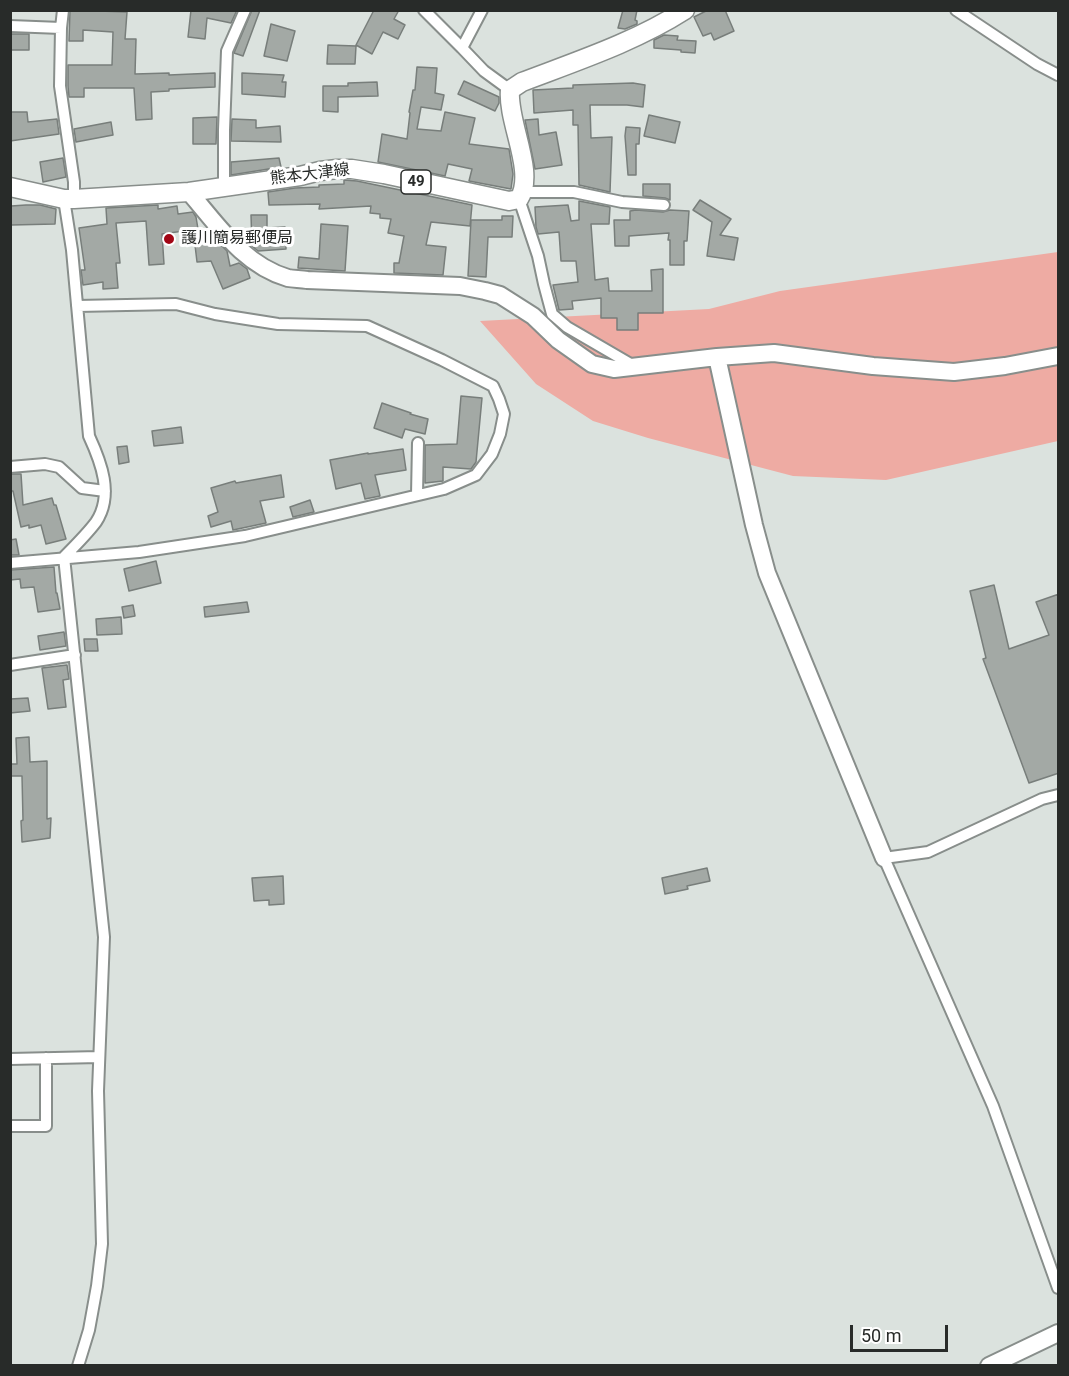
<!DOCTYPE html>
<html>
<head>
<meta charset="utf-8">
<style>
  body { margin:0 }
  #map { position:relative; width:1069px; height:1376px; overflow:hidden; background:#dbe2de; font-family:Roboto,sans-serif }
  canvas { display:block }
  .frame { position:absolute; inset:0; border:12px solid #282b29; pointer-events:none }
  .scale { position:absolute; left:850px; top:1325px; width:98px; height:27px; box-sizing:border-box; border:3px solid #282b29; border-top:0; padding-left:8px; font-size:18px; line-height:21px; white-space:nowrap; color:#282b29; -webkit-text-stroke:4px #fff; paint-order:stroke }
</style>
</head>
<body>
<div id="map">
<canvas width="1069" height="1376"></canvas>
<div class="frame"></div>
<div class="scale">50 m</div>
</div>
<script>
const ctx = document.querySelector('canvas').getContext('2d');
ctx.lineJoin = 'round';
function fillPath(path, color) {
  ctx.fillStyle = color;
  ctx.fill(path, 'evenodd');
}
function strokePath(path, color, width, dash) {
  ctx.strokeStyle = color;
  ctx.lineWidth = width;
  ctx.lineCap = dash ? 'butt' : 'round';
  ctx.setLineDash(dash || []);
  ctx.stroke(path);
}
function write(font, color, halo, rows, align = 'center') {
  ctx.font = font + ' Roboto,"Noto Sans JP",sans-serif';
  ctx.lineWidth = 6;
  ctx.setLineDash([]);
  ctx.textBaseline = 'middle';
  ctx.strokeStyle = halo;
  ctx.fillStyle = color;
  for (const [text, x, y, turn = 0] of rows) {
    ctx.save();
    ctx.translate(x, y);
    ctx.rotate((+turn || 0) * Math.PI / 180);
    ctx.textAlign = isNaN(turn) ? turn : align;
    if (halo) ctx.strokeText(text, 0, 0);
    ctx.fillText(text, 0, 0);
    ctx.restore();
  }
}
const green = new Path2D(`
  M1058,252v189l-172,39 -93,-4 -145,-38 -55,-17 -57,-37 -56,-63 229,-12 71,-18z`);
const building = new Path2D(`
  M70,10l57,2 -2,27h11l-1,35 34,-1v2l46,-2v14l-46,2v2l-18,1 1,27 -16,1 -2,-32h-50v9h-15l-1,-11v-21h44l1,-33 -30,-2v11h-14z
  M191,10h46l-6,13 -24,-5 -2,21 -17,-2z
  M252,10h8l-17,46 -9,-3z
  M374,10h25l-5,9 11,6 -7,14 -15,-7 -11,22 -16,-9z
  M623,10h14l-2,10 2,1v3l-12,5 -7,-1z
  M708,10h17l9,21 -20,9 -3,-7 -8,3 -9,-19z
  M271,24l24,7 -8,30 -23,-5z
  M10,34h19v16h-19z
  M664,35l14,1 -1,4 19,1 -1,12 -14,-1v-2l-27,-2v-8z
  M328,45l28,1 -1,18h-28z
  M417,67l20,1 -2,25 9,2 -3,15 -20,-3 -4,22 24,2 4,-19 30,6 -6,26 40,5 4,25 -2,15 -42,-8 3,-12 -24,-5 -3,12 -67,-14 4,-28 25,5 3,-26 -1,-1 4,-22h2z
  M242,73l42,2 -2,7h4l-1,15 -43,-3z
  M464,81l35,16v6l-4,8 -37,-17z
  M377,82l1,14 -40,1v15l-15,-1v-25h25v-3z
  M633,83l12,2 -2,22 -16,-2h-37l1,33 21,-1 -2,55 -31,-7 -1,-60h-5v-15l-39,3 -1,-23 40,-2v-3z
  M10,112h17l1,10 29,-3 2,15 -49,7z
  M649,115l31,7 -5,21 -31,-7z
  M217,117l-1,27h-23v-26z
  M232,119l24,1v8l24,-2 1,16 -50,-1z
  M538,119l1,16 17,-3 6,33 -27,4 -10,-49z
  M111,122l2,13 -37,7 -2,-13z
  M626,127l14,1 -1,16h-3v31h-8l-3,-39z
  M63,158l3,19 -23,5 -3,-20z
  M279,158l2,9 -50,8v-13z
  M344,180l13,1 115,24 -2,21 -39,-4 -5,23 20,2 -3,28 -49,-2v-10h5l5,-27 -16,-3 3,-14 -11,-1v-4l-10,-1 1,-7 -52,3 1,-5 -51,1 -1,-13 27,-4 24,-1v-2l25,-1z
  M643,184h27v16l-5,-2 -22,-2z
  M700,200l31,19 -11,16 18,3 -4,22 -27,-4 5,-34 -19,-12z
  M579,201l31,6 -1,17h-18l4,56 13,-2 1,13h43l-1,-21 12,-1v44h-25v17h-21v-12h-16v-20l-29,3 1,8 -14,1 -6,-25 25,-3 -2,-21h-15l-2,-29 -21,2 -2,-7 -1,-20 33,-2 3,16 8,-1z
  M26,205h14l16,4 -1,15 -44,1v-19z
  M158,205v4l19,-3 1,8 15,-2 3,5 2,12 -36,5 2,30 -15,1 -3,-44 -30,2 4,40h-4l2,25 -15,1v-7l-20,3 -2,-15h4l-6,-42 28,-4 -1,-16z
  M636,210l27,2 7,-2 19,1 -2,30h-3v24h-14v-25h-2l1,-7 -40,3v10h-14l-1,-26h16v-9z
  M251,215h16v13l18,-1 1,22 -28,2 -6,-5z
  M502,216h11l-1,21h-24l-2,40 -18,-1 3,-56h31z
  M321,224l27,2 -3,45 -47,-3 1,-11 20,2z
  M216,240l11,11 3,15 9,-3 8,6 3,9 -27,11 -12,-28 -14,1 -2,-17z
  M461,396l21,2 -6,64 -5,7 -28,-2v14l-18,2v-38l32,-1z
  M382,403l29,10 -1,1 18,5 -3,15 -20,-5 -3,9 -28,-10z
  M181,427l2,16 -29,3 -2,-15z
  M127,446l2,16 -10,2 -2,-17z
  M403,449l3,21 -31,5 5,21 -15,3 -4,-16 -25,6 -6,-29 38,-7v1z
  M10,474h11l2,31 29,-7 2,7h2l10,34 -20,5 -5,-19 -12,3v-3l-8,2 -8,-36h-3z
  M281,475l3,22 -24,4 6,22 -33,7 -2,-9 -20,6 -3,-11 10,-4 -7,-24 24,-7 1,2z
  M310,500l4,12 -21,5 -3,-10z
  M16,539l3,16h-9v-15z
  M156,561l5,22 -32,8 -5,-22z
  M54,567l2,26h1l3,16 -22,3 -4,-25 -13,1 -1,-9 -10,1v-10z
  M994,585l15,64 40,-14 -13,-33 23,-8v179l-30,10 -46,-124 3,-1 -16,-67z
  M247,602l2,10 -44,5 -1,-10z
  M133,605l2,11 -11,2 -2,-11z
  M121,617l1,17 -25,1 -1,-16z
  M64,632l2,14 -26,4 -2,-14z
  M84,639h13l1,12h-13z
  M67,665l2,14 -6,1 3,27 -18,2 -6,-41z
  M28,698l2,13 -20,2v-14z
  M29,737l1,25 17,-1v58l4,-1 -1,20 -28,4 -1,-21 2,-1 -1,-44h-12v-12h7l-1,-26z
  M707,868l3,13 -23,5 1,3 -23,5 -3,-16z
  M283,876l1,28 -15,1v-5l-15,1 -2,-23z`);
const street = new Path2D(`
  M63,10l-2,18 -1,58 14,96v17
  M424,10l38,38 22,23 26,19
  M956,10l81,54 21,11
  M10,26l51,2
  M462,48l20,-38
  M224,186v-56l3,-79 18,-41
  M524,192h50l48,10 42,3
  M64,199l8,51 17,186c12,26 25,59 7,86 -9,12 -21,24 -32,35l40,380 -6,154 4,153 -5,42 -8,44 -11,36
  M519,199l19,57 6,28 8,30 15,13 67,39
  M10,467l35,-3 14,3 23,21 23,3
  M417,495l1,-52
  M10,563l129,-11 106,-16 199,-47 32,-14 16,-21 8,-20 4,-20 -5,-15 -6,-13 -51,-26 -75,-34 -89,-2 -63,-10 -39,-10 -99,2
  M10,665l65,-10
  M1058,795l-16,4 -114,53 -44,6 109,248 65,182
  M10,1059l89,-2
  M10,1126h36v-68`);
const secondary = new Path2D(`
  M189,192c28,32 54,73 99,86 6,1 13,1 19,2l153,6 25,5 15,4 33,21 25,24 34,24 22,5 103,-12 57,-4 99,13 81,6 51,-6 53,-10
  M717,357l37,168 13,48 117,285
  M989,1366l69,-33`);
const primary = new Path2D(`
  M10,187l54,12h10l115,-7 111,-16 20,-5 17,-2h15l32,5 125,27 10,-2c17,-27 -12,-77 -9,-109l12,-8c55,-21 113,-40 163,-72`);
const markers = [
  [169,239,6,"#a20615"]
];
const shields = [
  [416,182,30]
];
const shieldNames = [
  ["49",416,182]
];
const streetNames = [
  ["熊本大津線",310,175,-7]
];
const poiNames = [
  ["護川簡易郵便局",181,239]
];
fillPath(green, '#eeaba3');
fillPath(building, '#a3a9a5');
strokePath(building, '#787e7b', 1.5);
strokePath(street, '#888e8b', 14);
strokePath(secondary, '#888e8b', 20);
strokePath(primary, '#888e8b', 21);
strokePath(street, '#fff', 10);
strokePath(secondary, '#fff', 16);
strokePath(primary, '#fff', 18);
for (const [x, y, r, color] of markers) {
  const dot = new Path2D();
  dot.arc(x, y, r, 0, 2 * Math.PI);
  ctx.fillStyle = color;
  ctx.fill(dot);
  strokePath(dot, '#fff', 2);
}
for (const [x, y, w] of shields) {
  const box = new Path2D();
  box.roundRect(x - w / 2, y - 12, w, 24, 4.5);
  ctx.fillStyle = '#fff';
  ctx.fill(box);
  strokePath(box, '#282b29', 1.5);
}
write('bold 15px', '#282b29', null, shieldNames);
write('16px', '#282b29', '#fff', streetNames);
write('16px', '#282b29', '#fff', poiNames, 'left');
</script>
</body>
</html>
